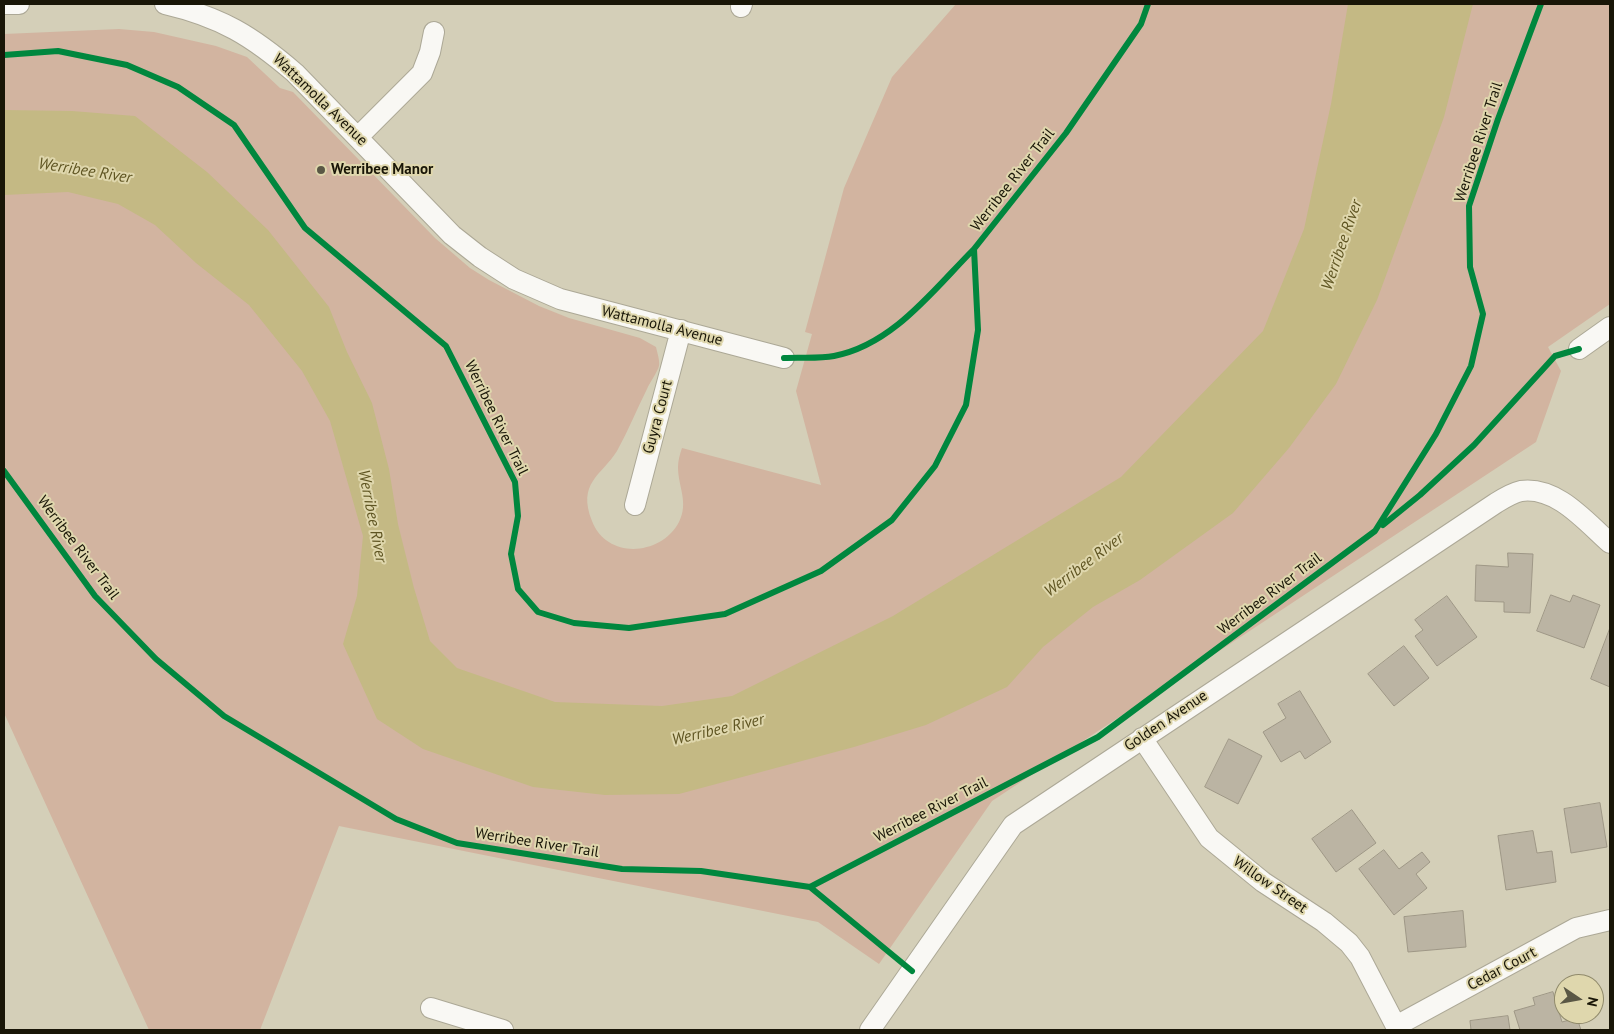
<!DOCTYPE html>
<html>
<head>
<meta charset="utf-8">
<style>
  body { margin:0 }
  #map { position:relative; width:1614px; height:1034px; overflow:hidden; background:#d4cfb8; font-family:"PT Sans",sans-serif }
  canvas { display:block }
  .frame { position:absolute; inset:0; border:5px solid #191607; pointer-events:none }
  .north { position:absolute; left:1554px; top:974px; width:50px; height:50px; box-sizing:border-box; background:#dfd7ad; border:1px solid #908a6b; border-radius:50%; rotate:102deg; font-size:14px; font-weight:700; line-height:20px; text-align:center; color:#191607 }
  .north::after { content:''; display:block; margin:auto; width:18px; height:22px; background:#5a5745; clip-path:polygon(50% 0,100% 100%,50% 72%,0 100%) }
</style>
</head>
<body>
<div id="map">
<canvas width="1614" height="1034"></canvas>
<div class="frame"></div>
<div class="north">N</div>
</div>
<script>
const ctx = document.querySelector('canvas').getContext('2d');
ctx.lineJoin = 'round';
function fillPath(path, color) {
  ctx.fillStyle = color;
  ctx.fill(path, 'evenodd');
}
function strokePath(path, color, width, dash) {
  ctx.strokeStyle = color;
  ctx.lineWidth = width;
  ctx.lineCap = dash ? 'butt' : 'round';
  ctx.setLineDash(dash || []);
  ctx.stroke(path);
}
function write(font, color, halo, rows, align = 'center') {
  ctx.font = font + ' "PT Sans",sans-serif';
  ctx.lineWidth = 4;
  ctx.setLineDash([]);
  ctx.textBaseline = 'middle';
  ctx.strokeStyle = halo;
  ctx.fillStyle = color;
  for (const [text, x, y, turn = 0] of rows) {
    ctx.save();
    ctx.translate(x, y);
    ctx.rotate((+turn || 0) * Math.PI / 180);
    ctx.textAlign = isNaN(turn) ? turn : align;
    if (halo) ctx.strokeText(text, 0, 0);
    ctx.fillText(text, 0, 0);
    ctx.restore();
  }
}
const green = new Path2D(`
  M956,4h654v300l-62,43 13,24 -25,71 -544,359 -113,163 -61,-42 -479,-96 -79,204h-111l-145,-317v-679l115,-5 35,3 62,14 31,11 33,31 13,4 142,146 35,30 19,12 50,26 30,12 71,20 16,9c1,5 4,13 3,19 -2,7 -9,16 -12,23 -10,20 -19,42 -30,62 -16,25 -40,32 -25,70 15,39 69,35 87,1 10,-20 -1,-35 -1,-55 0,-7 2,-13 4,-19l139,37 -25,-94 16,-57 -7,-2 39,-144 48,-111z`);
const water = new Path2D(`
  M1348,4h125l-29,113 -67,183 -41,84 -47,64 -56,65 -93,67 -47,27 -50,40 -36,40 -81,38 -72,22 -175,47 -74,1 -72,-8 -110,-38 -46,-30 -34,-75 14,-48 6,-60 -33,-115 -28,-50 -53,-66 -53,-42 -41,-38 -37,-21 -50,-12 -64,3v-85l68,1 63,5 72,56 61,58 61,77 18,45 25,51 17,66 9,55 16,64 16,53 27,27 98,34 107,4 70,-10 161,-80 228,-139 142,-146 41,-102 27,-125z`);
const building = new Path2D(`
  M1508,553l25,1 -3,59 -26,-1v-10l-29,-1 1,-36 32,2z
  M1551,595l19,7 3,-7 27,10 -16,43 -47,-17z
  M1447,596l30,41 -40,29 -22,-30 8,-6 -8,-10z
  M1610,628v59l-19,-8z
  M1404,646l25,32 -35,28 -26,-32z
  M1300,691l31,51 -26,17 -5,-8 -19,11 -18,-30 23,-14 -8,-14z
  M1229,739l33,17 -24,48 -33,-17z
  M1600,803l7,44 -36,6 -7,-44z
  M1352,810l24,33 -40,29 -24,-33z
  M1533,831l4,22 15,-2 4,31 -50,8 -8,-54z
  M1384,850l15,19 23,-17 8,10 -14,12 11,14 -33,27 -35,-46z
  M1463,911l3,36 -58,5 -4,-35z
  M1553,992l9,30 15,-4 4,12h-61l-6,-19 21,-6 -2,-7z
  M1508,1016l2,14h-39l-1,-9z`);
const minor = new Path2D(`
  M4,4h15
  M165,4c56,13 87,32 130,69l157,162 28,22 34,22 46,20 224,59
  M741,7l1,-3
  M358,137l64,-64 8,-21 4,-20
  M1579,349l31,-22
  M635,505l46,-175
  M1142,738l67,100 54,44 61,40 25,21 11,14 38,73
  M431,1008l72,22
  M1396,1026l180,-98 34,-8
  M870,1030l143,-205 483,-322c8,-5 16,-10 25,-12 36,-5 65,31 89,52`);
const cycleway = new Path2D(`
  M4,55l54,-4 69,14 51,22 56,38 71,103 141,118 69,136 3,34 -7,38 7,35 20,23 36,11 55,5 96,-14 96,-43 71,-51 43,-54 31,-61 12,-75 -4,-81 92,-116 75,-109 7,-20
  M784,358c16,-1 34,1 50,-2 59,-11 100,-67 140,-107
  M4,471l91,125 61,63 68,57 172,103 61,24 165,26 79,2 109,16 288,-150 277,-206 61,-97 35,-68 12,-52 -13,-47 -1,-61 29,-87 43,-115
  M1383,525l37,-30 54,-50 81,-89 24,-7
  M810,887l102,84`);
const markers = [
  [321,170,5,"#5a5745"]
];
const streetNames = [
  ["Wattamolla Avenue",320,100,44],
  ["Werribee River Trail",1479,142,-72],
  ["Werribee River Trail",1013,180,-52],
  ["Wattamolla Avenue",662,326,14],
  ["Guyra Court",658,417,-75],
  ["Werribee River Trail",496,418,64],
  ["Werribee River Trail",78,548,53],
  ["Werribee River Trail",1270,594,-37],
  ["Golden Avenue",1166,721,-34],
  ["Werribee River Trail",931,810,-27],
  ["Werribee River Trail",537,843,9],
  ["Willow Street",1270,885,35],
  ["Cedar Court",1502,969,-28]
];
const poiNames = [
  ["Werribee Manor",331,170]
];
const waterNames = [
  ["Werribee River",85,171,9],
  ["Werribee River",1342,245,-71],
  ["Werribee River",372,516,79],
  ["Werribee River",1084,565,-37],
  ["Werribee River",718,730,-13]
];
fillPath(green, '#d2b4a0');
fillPath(water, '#c4b984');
fillPath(building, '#bbb4a3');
strokePath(building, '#9e9786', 1);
strokePath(minor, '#aca896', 22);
strokePath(minor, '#f9f8f4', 20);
strokePath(cycleway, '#00873e', 6);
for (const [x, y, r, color] of markers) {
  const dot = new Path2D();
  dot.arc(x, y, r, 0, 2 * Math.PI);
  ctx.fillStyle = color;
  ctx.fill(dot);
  strokePath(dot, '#dfd7ad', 2);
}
write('15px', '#191607', '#dfd7ad', streetNames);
write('bold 15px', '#191607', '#dfd7ad', poiNames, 'left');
write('italic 16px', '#5f5522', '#dfd7ad', waterNames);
</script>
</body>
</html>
